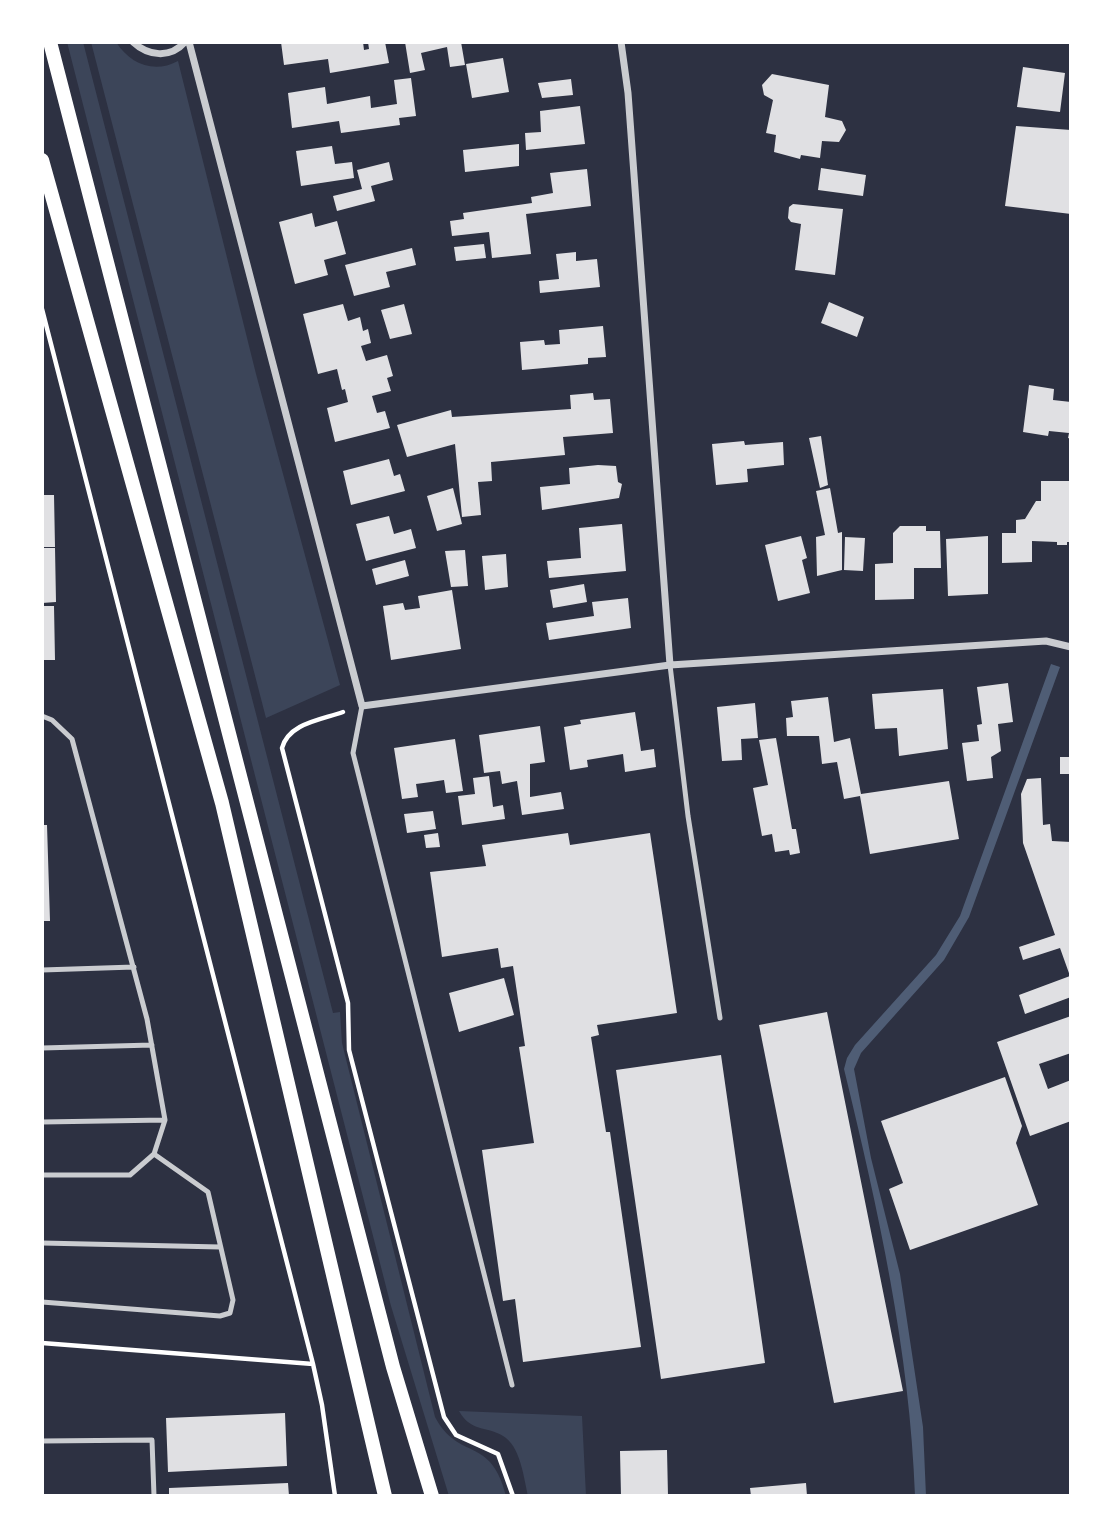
<!DOCTYPE html>
<html>
<head>
<meta charset="utf-8">
<style>
  body { margin:0 }
  #map { position:relative; width:1113px; height:1538px; overflow:hidden; background:#2d3142; font-family:Montserrat,sans-serif }
  canvas { display:block }
  .frame { position:absolute; inset:0; border:44px solid #fff; pointer-events:none }
</style>
</head>
<body>
<div id="map">
<canvas width="1113" height="1538"></canvas>
<div class="frame"></div>
</div>
<script>
const ctx = document.querySelector('canvas').getContext('2d');
ctx.lineJoin = 'round';
function fillPath(path, color) {
  ctx.fillStyle = color;
  ctx.fill(path, 'evenodd');
}
function strokePath(path, color, width, dash) {
  ctx.strokeStyle = color;
  ctx.lineWidth = width;
  ctx.lineCap = dash ? 'butt' : 'round';
  ctx.setLineDash(dash || []);
  ctx.stroke(path);
}
const green = new Path2D(`
  M67,42h16l250,971 7,-1 2,31 93,374c24,45 56,18 71,79h-57l-58,-190z
  M91,42h25c14,22 38,32 62,19l78,313 84,311 -74,33z
  M459,1411l123,5 4,80h-58c-4,-17 -7,-46 -22,-58 -17,-13 -34,-4 -47,-27z`);
const water = new Path2D(`
  M1051,664l9,3 -91,250 -25,43 -83,93 -7,16 17,89 29,116 23,153 3,69h-11c-5,-144 -37,-287 -71,-427l3,-11 8,-13 81,-90 24,-39z`);
const building = new Path2D(`
  M281,42h82l1,8 5,-1 -1,-7h17l4,21 -59,10 -2,-14 -44,6z
  M405,42h56l4,23 -15,2 -3,-20 -26,6 4,17 -15,3z
  M503,58l6,34 -37,6 -6,-34z
  M1023,67l42,6 -5,39 -43,-5z
  M772,74l57,11 -4,32 17,4 4,9 -7,12 -17,-1 -2,17 -19,-3 -1,4 -26,-7 2,-17 -10,-2 7,-33 -9,-5 -2,-10z
  M411,78l5,38 -17,2 1,7 -59,8 -2,-12 -47,7 -4,-35 37,-6 2,17 43,-8 1,12 26,-4 -3,-24z
  M571,79l2,16 -31,3 -4,-15z
  M580,106l5,38 -59,6 -1,-17 16,-1 -1,-21z
  M1016,126l55,4v84l-66,-8z
  M519,144v22l-54,6 -2,-22z
  M332,146l3,18 17,-2 2,16 -53,8 -5,-35z
  M389,162l4,18 -22,6 4,15 -38,10 -4,-15 29,-7 -5,-19z
  M821,168l45,7 -3,21 -45,-6z
  M587,169l4,37 -65,8 5,40 -39,4 -3,-26 -37,4 -2,-15 14,-2 -1,-6 69,-10 -1,-6 22,-4 -3,-20z
  M793,204l50,5 -8,66 -40,-5 6,-46 -10,-2 -3,-4 1,-11z
  M312,213l3,14 22,-6 9,33 -22,6 4,15 -33,9 -16,-62z
  M484,244l2,14 -30,3 -2,-14z
  M412,248l4,17 -30,7 4,15 -36,9 -9,-31z
  M576,252v9l21,-2 3,28 -60,6 -1,-12 20,-2 -3,-25z
  M829,302l35,15 -7,20 -36,-14z
  M343,304l5,17 12,-4 3,14 5,-2 3,14 -10,3 5,15 21,-6 6,21 -6,2 4,13 -19,5 5,17 8,-2 5,17 -55,14 -8,-34 21,-6 -3,-13 -3,1 -5,-21 -19,5 -15,-60z
  M404,304l8,30 -22,5 -9,-29z
  M603,326l3,31 -18,1v6l-66,6 -2,-28 24,-2 1,5 15,-1 -1,-14z
  M1029,385l25,4 -1,11 18,2v37l-3,-1 1,-5 -20,-2 -1,5 -25,-4z
  M593,393l1,7 16,-1 3,34 -50,4 2,18 -74,7 1,19 -14,1 3,33 -19,2 -7,-73 -48,13 -10,-32 54,-15 1,7 119,-8 -1,-14z
  M821,436l7,49 -8,3 -11,-50z
  M744,441l1,4 38,-3 1,23 -37,4 1,13 -32,3 -4,-41z
  M389,459l5,17 6,-2 5,17 -54,14 -8,-34z
  M598,465l18,1 2,16 4,2 -3,14 -77,12 -2,-23 30,-3 -1,-16z
  M1041,481h30v61h-4v3h-10v-3l-25,-1v21l-30,1v-30h14v-13l9,-1 11,-18h5z
  M453,488l9,36 -25,7 -10,-35z
  M830,488l8,45 4,-1v38l-25,6 -1,-39 9,-2 -9,-44z
  M42,495h12l1,52h-13z
  M389,516l5,18 17,-5 5,19 -50,13 -10,-37z
  M622,524l4,47 -77,7 -2,-17 34,-3 -2,-30z
  M900,526h26v5h14l1,37h-27v31l-39,1v-36l18,-1v-30z
  M801,536l6,22 -5,2 8,33 -32,8 -13,-56z
  M988,536v58l-40,2 -2,-57z
  M845,537l20,1 -2,33 -19,-1z
  M42,548h13l1,54 -14,1z
  M465,550l3,36 -17,1 -6,-36z
  M506,554l2,33 -23,3 -3,-34z
  M405,560l4,16 -33,9 -4,-16z
  M584,584l3,18 -34,6 -3,-18z
  M452,590l9,59 -70,11 -8,-54 20,-3 2,7 15,-2 -2,-12z
  M628,598l3,30 -82,12 -3,-17 48,-7 -2,-14z
  M42,606h12l1,54h-13z
  M1008,683l5,39 -15,2 3,27 -10,6 2,21 -26,3 -5,-38 17,-2 -2,-16 5,-1 -5,-37z
  M943,689l5,60 -49,7 -2,-28 -22,1 -3,-35z
  M828,697l6,45 16,-4 11,56 88,-13 10,58 -89,15 -10,-58 -16,3 -7,-37 -15,2 -3,-28h-32l-1,-18 7,-1 -2,-16z
  M755,703l3,35 -17,1 1,21 -20,1 -5,-54z
  M635,712l6,39 13,-2 2,18 -31,5 -2,-18 -36,6 1,7 -18,3 -6,-43 17,-3 -1,-4z
  M540,726l5,36 -15,2v33l31,-5 3,17 -42,6 -5,-34 -15,3 -2,-13 -16,2 -5,-38z
  M776,738l16,91h4l4,24 -10,2 -1,-5 -14,2 -3,-18 -10,2 -9,-48 15,-3 -9,-45z
  M455,739l8,52 -17,2 -2,-13 -13,2 -15,2 2,13 -16,2 -8,-51z
  M1060,757h11v17h-11z
  M489,776l4,31 10,-2 2,14 -43,6 -4,-29 17,-2 -2,-16z
  M1041,778l2,47 7,-1 2,17 19,1v155l-46,17 -6,-19 51,-19 -10,-28 -37,12 -4,-13 36,-12 -32,-92 -2,-49 6,-15z
  M433,811l3,18 -29,4 -3,-19z
  M42,825h5l3,96h-8z
  M438,833l2,14 -14,1 -2,-13z
  M568,833l2,12 80,-12 27,180 -80,12 2,10 -8,2 15,95h4l31,215 -118,15 -8,-63 -12,2 -21,-151 52,-7 -15,-96 6,-1 -12,-80 -12,2 -3,-20 -56,9 -12,-85 56,-6 -4,-21z
  M504,978l10,37 -55,17 -10,-39z
  M827,1012l76,379 -69,12 -75,-378z
  M1071,1016v37l-32,11 9,25 23,-9v41l-41,15 -33,-94z
  M721,1055l44,308 -104,16 -45,-309z
  M1005,1077l17,49 -6,17 22,62 -128,45 -21,-61 14,-6 -22,-62z
  M285,1413l2,53 -119,6 -2,-54z
  M667,1450l1,46h-47l-1,-45z
  M288,1483l1,13h-120v-8z
  M806,1483l1,13h-56l-1,-8z`);
const path = new Path2D(`
  M42,309l271,1055 9,41 13,91
  M343,712c-22,8 -54,11 -61,36l66,255 1,47 95,367 12,18 42,19 15,42
  M42,1343l271,21`);
const service = new Path2D(`
  M670,665l18,151 32,202
  M362,706l-9,47 159,632
  M42,716l10,4 20,19 75,280 18,101 -11,34 -24,21h-88
  M42,970l92,-3
  M42,1048l110,-3
  M42,1122l123,-2
  M42,1243l178,4
  M42,1302l178,14 10,-3 3,-13 -25,-108 -54,-38
  M42,1441l110,-1 2,56`);
const minor = new Path2D(`
  M133,42c15,14 37,17 52,0
  M189,42l173,664 308,-41 376,-24 25,6
  M621,42l7,51 42,572`);
const secondary = new Path2D(`
  M50,42l343,1325 39,129
  M42,160l180,643 163,693`);
fillPath(green, '#3c4559');
fillPath(water, '#4f5d75');
fillPath(building, '#e0e0e3');
strokePath(path, '#fff', 4.5);
strokePath(service, '#caccd0', 5);
strokePath(minor, '#caccd0', 7);
strokePath(secondary, '#fff', 14);
</script>
</body>
</html>
